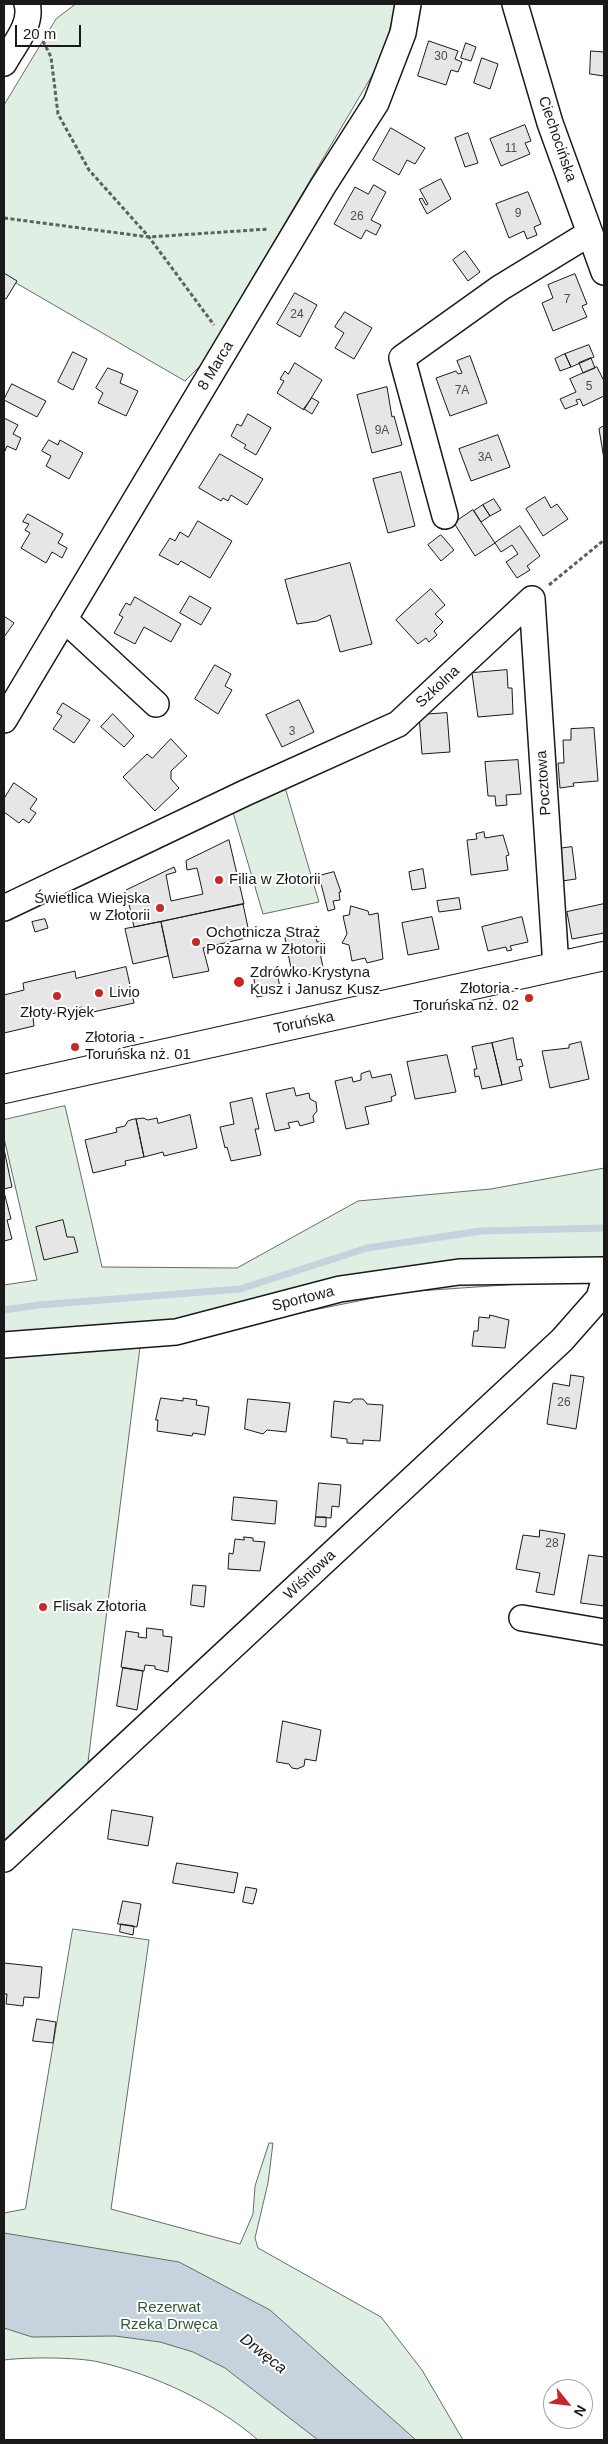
<!DOCTYPE html>
<html>
<head>
<meta charset="utf-8">
<style>
  body { margin:0 }
  #map { position:relative; width:608px; height:2444px; overflow:hidden; background:#fff; font-family:Helvetica,sans-serif }
  canvas { display:block }
  .frame { position:absolute; inset:0; border:5px solid #1a1a1a; pointer-events:none }
  .north { position:absolute; left:543px; top:2379px; width:50px; height:50px; box-sizing:border-box; background:#fff; border:1px solid #a3a3a3; border-radius:50%; rotate:119deg; font-size:14px; font-weight:700; line-height:20px; text-align:center; color:#1a1a1a }
  .north::after { content:''; display:block; margin:auto; width:18px; height:22px; background:#c62828; clip-path:polygon(50% 0,100% 100%,50% 72%,0 100%) }
  .scale { position:absolute; left:15px; top:25px; width:66px; height:22px; box-sizing:border-box; border:2px solid #1a1a1a; border-top:0; padding-left:6px; font-size:15px; line-height:18px; white-space:nowrap; color:#1a1a1a; -webkit-text-stroke:4px #fff; paint-order:stroke }
</style>
</head>
<body>
<div id="map">
<canvas width="608" height="2444"></canvas>
<div class="frame"></div>
<div class="north">N</div>
<div class="scale">20 m</div>
</div>
<script>
const ctx = document.querySelector('canvas').getContext('2d');
ctx.lineJoin = 'round';
function fillPath(path, color) {
  ctx.fillStyle = color;
  ctx.fill(path, 'evenodd');
}
function strokePath(path, color, width, dash) {
  ctx.strokeStyle = color;
  ctx.lineWidth = width;
  ctx.lineCap = dash ? 'butt' : 'round';
  ctx.setLineDash(dash || []);
  ctx.stroke(path);
}
function write(font, color, halo, rows, align = 'center') {
  ctx.font = font + ' Helvetica,sans-serif';
  ctx.lineWidth = 4;
  ctx.setLineDash([]);
  ctx.textBaseline = 'middle';
  ctx.strokeStyle = halo;
  ctx.fillStyle = color;
  for (const [text, x, y, turn = 0] of rows) {
    ctx.save();
    ctx.translate(x, y);
    ctx.rotate((+turn || 0) * Math.PI / 180);
    ctx.textAlign = isNaN(turn) ? turn : align;
    if (halo) ctx.strokeText(text, 0, 0);
    ctx.fillText(text, 0, 0);
    ctx.restore();
  }
}
const green = new Path2D(`
  M76,4h320l-13,53 -182,308 -16,16 -181,-105v-171l52,-86z
  M284,784l35,118 -56,12 -31,-105z
  M65,1106l37,161 135,1 121,-67 133,-12 113,-21v109l-11,2 -190,13 -164,33 -96,-2 -56,447 -83,76v-561l33,-5 -33,-142v-18z
  M73,1929l76,11 -38,269 129,35 13,-30 2,-28 14,-43h4l-5,40 -13,55 3,10 123,69 41,53 41,70h-205c-44,-38 -103,-65 -159,-78 -23,-5 -71,-5 -95,-2v-147l21,-4z`);
const water = new Path2D(`
  M4,2233l175,29 91,48 146,130h-98l-93,-72 -32,-16 -33,-10 -45,-6 -83,1 -28,-9z`);
const stream = new Path2D(`
  M4,1310l35,-5 201,-16 127,-41 114,-17 123,-3`);
const building = new Path2D(`
  M429,41l29,10 -3,8 7,3 -4,10 -7,-2 -5,15 -28,-9z
  M466,43l10,4 -5,14 -10,-3z
  M591,51l13,1v24l-14,-2z
  M482,58l16,6 -8,25 -16,-6z
  M525,125l6,16 -6,2 5,11 -29,12 -11,-27z
  M391,128l34,20 -10,16 -8,-4 -8,15 -26,-15z
  M468,133l10,30 -13,4 -10,-29z
  M441,179l10,20 -24,15 -8,-15 3,-1 4,7 2,-1 -8,-14z
  M374,185l12,7 -15,28 10,5 -5,10 -10,-5 -5,9 -27,-15 21,-37 13,7z
  M528,192l13,32 -7,3 3,8 -10,4 -3,-8 -15,7 -13,-34z
  M465,251l15,21 -12,9 -15,-21z
  M4,273l13,8 -11,18 -2,-1z
  M575,274l12,30 -5,2 5,11 -34,14 -11,-28 11,-5 -5,-13z
  M295,293l22,12 -17,32 -23,-13z
  M345,312l27,16 -18,31 -19,-11 9,-15 -9,-6z
  M589,345l5,12 -23,10 -6,-13z
  M73,352l14,7 -14,31 -15,-8z
  M565,354l6,13 -11,4 -5,-12z
  M470,356l17,47 -37,13 -14,-38 20,-7 2,3 4,-1 -5,-12z
  M591,358l4,10 -12,5 -4,-10z
  M295,363l27,17 -18,30 -27,-17 7,-12 -4,-2 5,-8 3,3z
  M597,367l7,14v15l-21,10 -3,-7 -4,1 2,4 -13,5 -5,-10 16,-7 -6,-13z
  M108,368l15,6 -3,9 18,8 -12,25 -28,-13 5,-10 -7,-5z
  M12,384l34,17 -9,16 -33,-17z
  M387,387l5,30 2,-1 8,29 -30,8 -15,-58z
  M312,398l7,4 -7,12 -8,-5z
  M248,414l23,14 -15,27 -12,-7 2,-3 -15,-9 6,-12 4,2z
  M4,418l14,7 -5,9 8,4 -5,12 -9,-4 -3,7z
  M604,426v33l-5,-30z
  M498,435l12,32 -39,14 -12,-32z
  M49,440l9,5 2,-5 23,13 -14,26 -23,-13 5,-10 -9,-5z
  M220,454l43,25 -16,26 -16,-10 -3,6 -5,-3 -2,3 -22,-13z
  M401,472l14,54 -27,7 -15,-54z
  M545,497l6,11 6,-4 11,15 -25,17 -17,-27z
  M494,499l7,11 -11,6 -7,-11z
  M483,505l7,11 -9,6 -7,-11z
  M473,510l22,33 -20,13 -21,-33z
  M28,514l35,20 -5,9 9,5 -5,10 -10,-6 -6,11 -25,-15 9,-15 -5,-3 4,-6 -6,-2z
  M198,521l34,20 -22,37 -29,-17 -3,4 -19,-10 11,-17 5,3 5,-9 8,5z
  M520,526l20,30 -13,10 3,4 -13,8 -11,-16 12,-8 -6,-9 -11,7 -6,-9z
  M441,535l13,15 -13,11 -13,-16z
  M350,563l22,81 -32,8 -10,-37 -13,6 -20,3 -12,-44z
  M431,589l14,16 -10,9 8,8 -9,9 3,4 -8,7 -3,-4 -8,6 -22,-24z
  M190,596l21,12 -10,17 -21,-12z
  M135,597l46,27 -10,18 -27,-15 -9,17 -21,-11 9,-16 -4,-2 7,-12 4,2z
  M4,616l10,7 -10,14z
  M215,665l16,9 -6,12 7,4 -14,24 -23,-15z
  M507,670l1,18h4l1,26 -35,3 -6,-44z
  M299,700l15,32 -32,15 -16,-32z
  M63,703l27,17 -16,23 -21,-14 9,-13 -5,-3z
  M447,713l3,39 -28,2 -3,-39z
  M113,714l21,22 -10,11 -23,-20z
  M594,728l4,53 -25,2 1,3 -14,2 -2,-25h6l-1,-23h8v-11z
  M171,739l16,17 -16,15v8l8,9 -24,23 -32,-34 24,-23 5,4z
  M518,760l3,34 -15,1 1,10 -11,1 -1,-10h-7l-3,-34z
  M14,783l23,16 -7,10 6,4 -7,10 -6,-4 -4,4 -15,-11v-13z
  M484,832l1,6 18,-3 6,20 -3,1 2,14 -37,5 -4,-35 10,-1 -1,-5z
  M229,840l15,64 -110,23 -8,-37 48,-23 2,5 -10,3 5,26 32,-7 -6,-26 -10,2 -1,-9z
  M572,847l4,32 -14,2 -5,-32z
  M423,869l3,19 -14,2 -3,-18z
  M334,872l7,20h-2l1,8 -7,1 2,8 -7,2 -9,-35z
  M459,898l2,11 -22,3 -2,-11z
  M243,904l7,33 -47,11 6,23 -36,7 -12,-56z
  M604,904v29l-32,6 -5,-27z
  M351,906l17,5 1,4 9,-2 5,46 -16,4 -2,-5 -13,3 -3,-16 -7,-2 5,-9 -4,-18 6,-1z
  M432,917l7,32 -31,6 -6,-32z
  M522,917l6,25 -18,4 2,4 -5,1 -1,-4 -18,4 -6,-24z
  M45,919l3,9 -13,4 -3,-10z
  M161,922l7,34 -35,8 -8,-35z
  M315,931l2,11 5,-1 1,6 -4,1 5,24 -31,6 -8,-40z
  M126,967l8,36 -50,11 -2,-7 -49,11 1,8 -30,7v-38l20,-5 -1,-7 52,-12 1,7z
  M276,968l5,24 -24,5 -4,-24z
  M513,1038l4,22 4,-1 2,7 -4,1 3,13 -20,5 -10,-42z
  M581,1042l8,37 -39,9 -8,-37 27,-3v-3z
  M492,1043l10,42 -20,4 -3,-13 -4,1 -1,-8h3l-5,-22z
  M447,1055l9,37 -41,7 -8,-37z
  M370,1071l2,7 19,-4 5,21 -5,2 1,4 -27,6 4,17 -23,5 -11,-48 17,-4 1,5 8,-2v-6z
  M294,1088l2,8 13,-3 1,6 6,3 1,9 -4,5 1,6 -14,4 -2,-5 -10,2 2,5 -15,3 -9,-37z
  M252,1098l7,31h-4l6,26 -30,6 -4,-14 -2,1 -5,-21 14,-3 -4,-21z
  M190,1115l7,33 -33,8 -1,-4 -19,5 -8,-38 7,-1 5,2 9,-2 1,5z
  M136,1119l8,38 -19,4 1,4 -33,8 -8,-33 32,-8 -1,-4 9,-2 3,-5z
  M4,1149l8,38 -8,2z
  M4,1192l7,27 -4,1 5,19 -8,2z
  M63,1220l4,17h7l4,15 -34,8 -8,-33z
  M490,1315l19,5 -4,28 -33,-2 2,-15h4l1,-14 10,1z
  M571,1375l13,2 -8,52 -29,-5 6,-41 16,3z
  M161,1398l22,3v-3l14,2 -1,5 13,2 -4,28 -12,-2 -1,3 -35,-5 1,-11h-2z
  M248,1399l42,4 -4,29 -19,-2 -4,4 -18,-5z
  M354,1399h9l4,5 16,1 -3,36 -17,-1v4l-16,-1v-4l-16,-2 3,-36 16,2z
  M319,1483l22,2 -2,22 -7,-1 -1,12 -15,-1z
  M234,1497l43,4 -2,23 -43,-4z
  M316,1517h10v10l-11,-1z
  M540,1530l25,4 -11,61 -18,-3 4,-19 -24,-4 7,-34 16,2z
  M244,1537l9,1v3l12,1 -5,29 -32,-2 1,-16 4,1 2,-15 9,1z
  M589,1555l15,2v49l-23,-3z
  M193,1585l13,1 -2,21 -13,-2z
  M147,1628l16,2v6l9,1 -4,35 -13,-3v-3l-10,-1 -1,6 -23,-4 5,-36 13,2 -1,4 8,1z
  M123,1668l20,3 -6,39 -20,-4z
  M283,1721l38,9 -5,31 -11,-2 -1,7 -7,3 -5,-1 -3,-4 -12,-2z
  M112,1810l41,7 -5,29 -40,-7z
  M177,1863l61,10 -4,20 -61,-10z
  M246,1887l11,2 -4,15 -10,-2z
  M123,1901l18,3 -4,23 -19,-3z
  M121,1924l13,2 -1,9 -13,-3z
  M4,1963l38,4 -3,31 -15,-1 -1,9 -17,-2 1,-10h-3z
  M37,2019l19,3 -3,21 -20,-2z`);
const path = new Path2D(`
  M43,41l8,16 7,57 31,56 60,67 65,88
  M4,218l145,19 120,-8
  M549,585l55,-45`);
const minor = new Path2D(`
  M515,4l35,119 54,149
  M4,63c9,-17 29,-39 23,-59
  M445,516l-43,-158 98,-70 90,-55
  M532,599l24,368
  M64,619l92,85
  M4,720l319,-534 53,-83 27,-70 5,-29
  M4,908l241,-115 153,-69 134,-125
  M4,1345l172,-13 164,-43 119,-17 145,-2
  M522,1618l82,14
  M4,1859l558,-519 37,-42 5,-17`);
const major = new Path2D(`
  M4,1089l600,-133`);
const markers = [
  [219,880,5,"#c62828"],
  [160,908,5,"#c62828"],
  [196,942,5,"#c62828"],
  [239,982,6,"#c62828"],
  [99,993,5,"#c62828"],
  [57,996,5,"#c62828"],
  [529,998,5,"#c62828"],
  [75,1047,5,"#c62828"],
  [43,1607,5,"#c62828"]
];
const numberNames = [
  ["30",441,57],
  ["11",511,149],
  ["9",518,214],
  ["26",357,217],
  ["7",567,300],
  ["24",297,315],
  ["5",589,387],
  ["7A",462,391],
  ["9A",382,431],
  ["3A",485,458],
  ["3",292,732],
  ["26",564,1403],
  ["28",552,1544]
];
const streetNames = [
  ["Ciechocińska",557,139,71],
  ["8 Marca",216,366,-59],
  ["Szkolna",438,687,-43],
  ["Pocztowa",544,783,-94],
  ["Toruńska",304,1023,-12],
  ["Sportowa",303,1299,-14],
  ["Wiśniowa",310,1575,-43]
];
const poiNames = [
  ["Filia w Złotorii",229,880],
  ["Świetlica Wiejska",150,899,"right"],
  ["w Złotorii",150,916,"right"],
  ["Ochotnicza Straż",206,933],
  ["Pożarna w Złotorii",206,950],
  ["Zdrówko Krystyna",250,973],
  ["Kusz i Janusz Kusz",250,990],
  ["Złotoria -",519,989,"right"],
  ["Toruńska nż. 02",519,1006,"right"],
  ["Livio",109,993],
  ["Złoty Ryjek",57,1013,"center"],
  ["Złotoria -",85,1038],
  ["Toruńska nż. 01",85,1055],
  ["Flisak Złotoria",53,1607]
];
const parkNames = [
  ["Rezerwat",169,2308],
  ["Rzeka Drwęca",169,2325]
];
const waterNames = [
  ["Drwęca",263,2354,38]
];
fillPath(green, '#e0efe3');
strokePath(green, '#6a6a6a', 1);
fillPath(water, '#c6d2dc');
strokePath(water, '#6a6a6a', 1);
strokePath(stream, '#c6d2dc', 7);
fillPath(building, '#e6e6e6');
strokePath(building, '#1a1a1a', 1);
strokePath(minor, '#1a1a1a', 28);
strokePath(major, '#1a1a1a', 30);
strokePath(path, '#5f5f5f', 3, [4, 2.5]);
strokePath(minor, '#fff', 25);
strokePath(major, '#fff', 28);
for (const [x, y, r, color] of markers) {
  const dot = new Path2D();
  dot.arc(x, y, r, 0, 2 * Math.PI);
  ctx.fillStyle = color;
  ctx.fill(dot);
  strokePath(dot, '#fff', 2);
}
write('12px', '#4d4d4d', null, numberNames);
write('15px', '#1a1a1a', '#fff', streetNames);
write('15px', '#1a1a1a', '#fff', poiNames, 'left');
write('15px', '#2b5a34', '#fff', parkNames);
write('italic 16px', '#1a1a1a', '#fff', waterNames);
</script>
</body>
</html>
